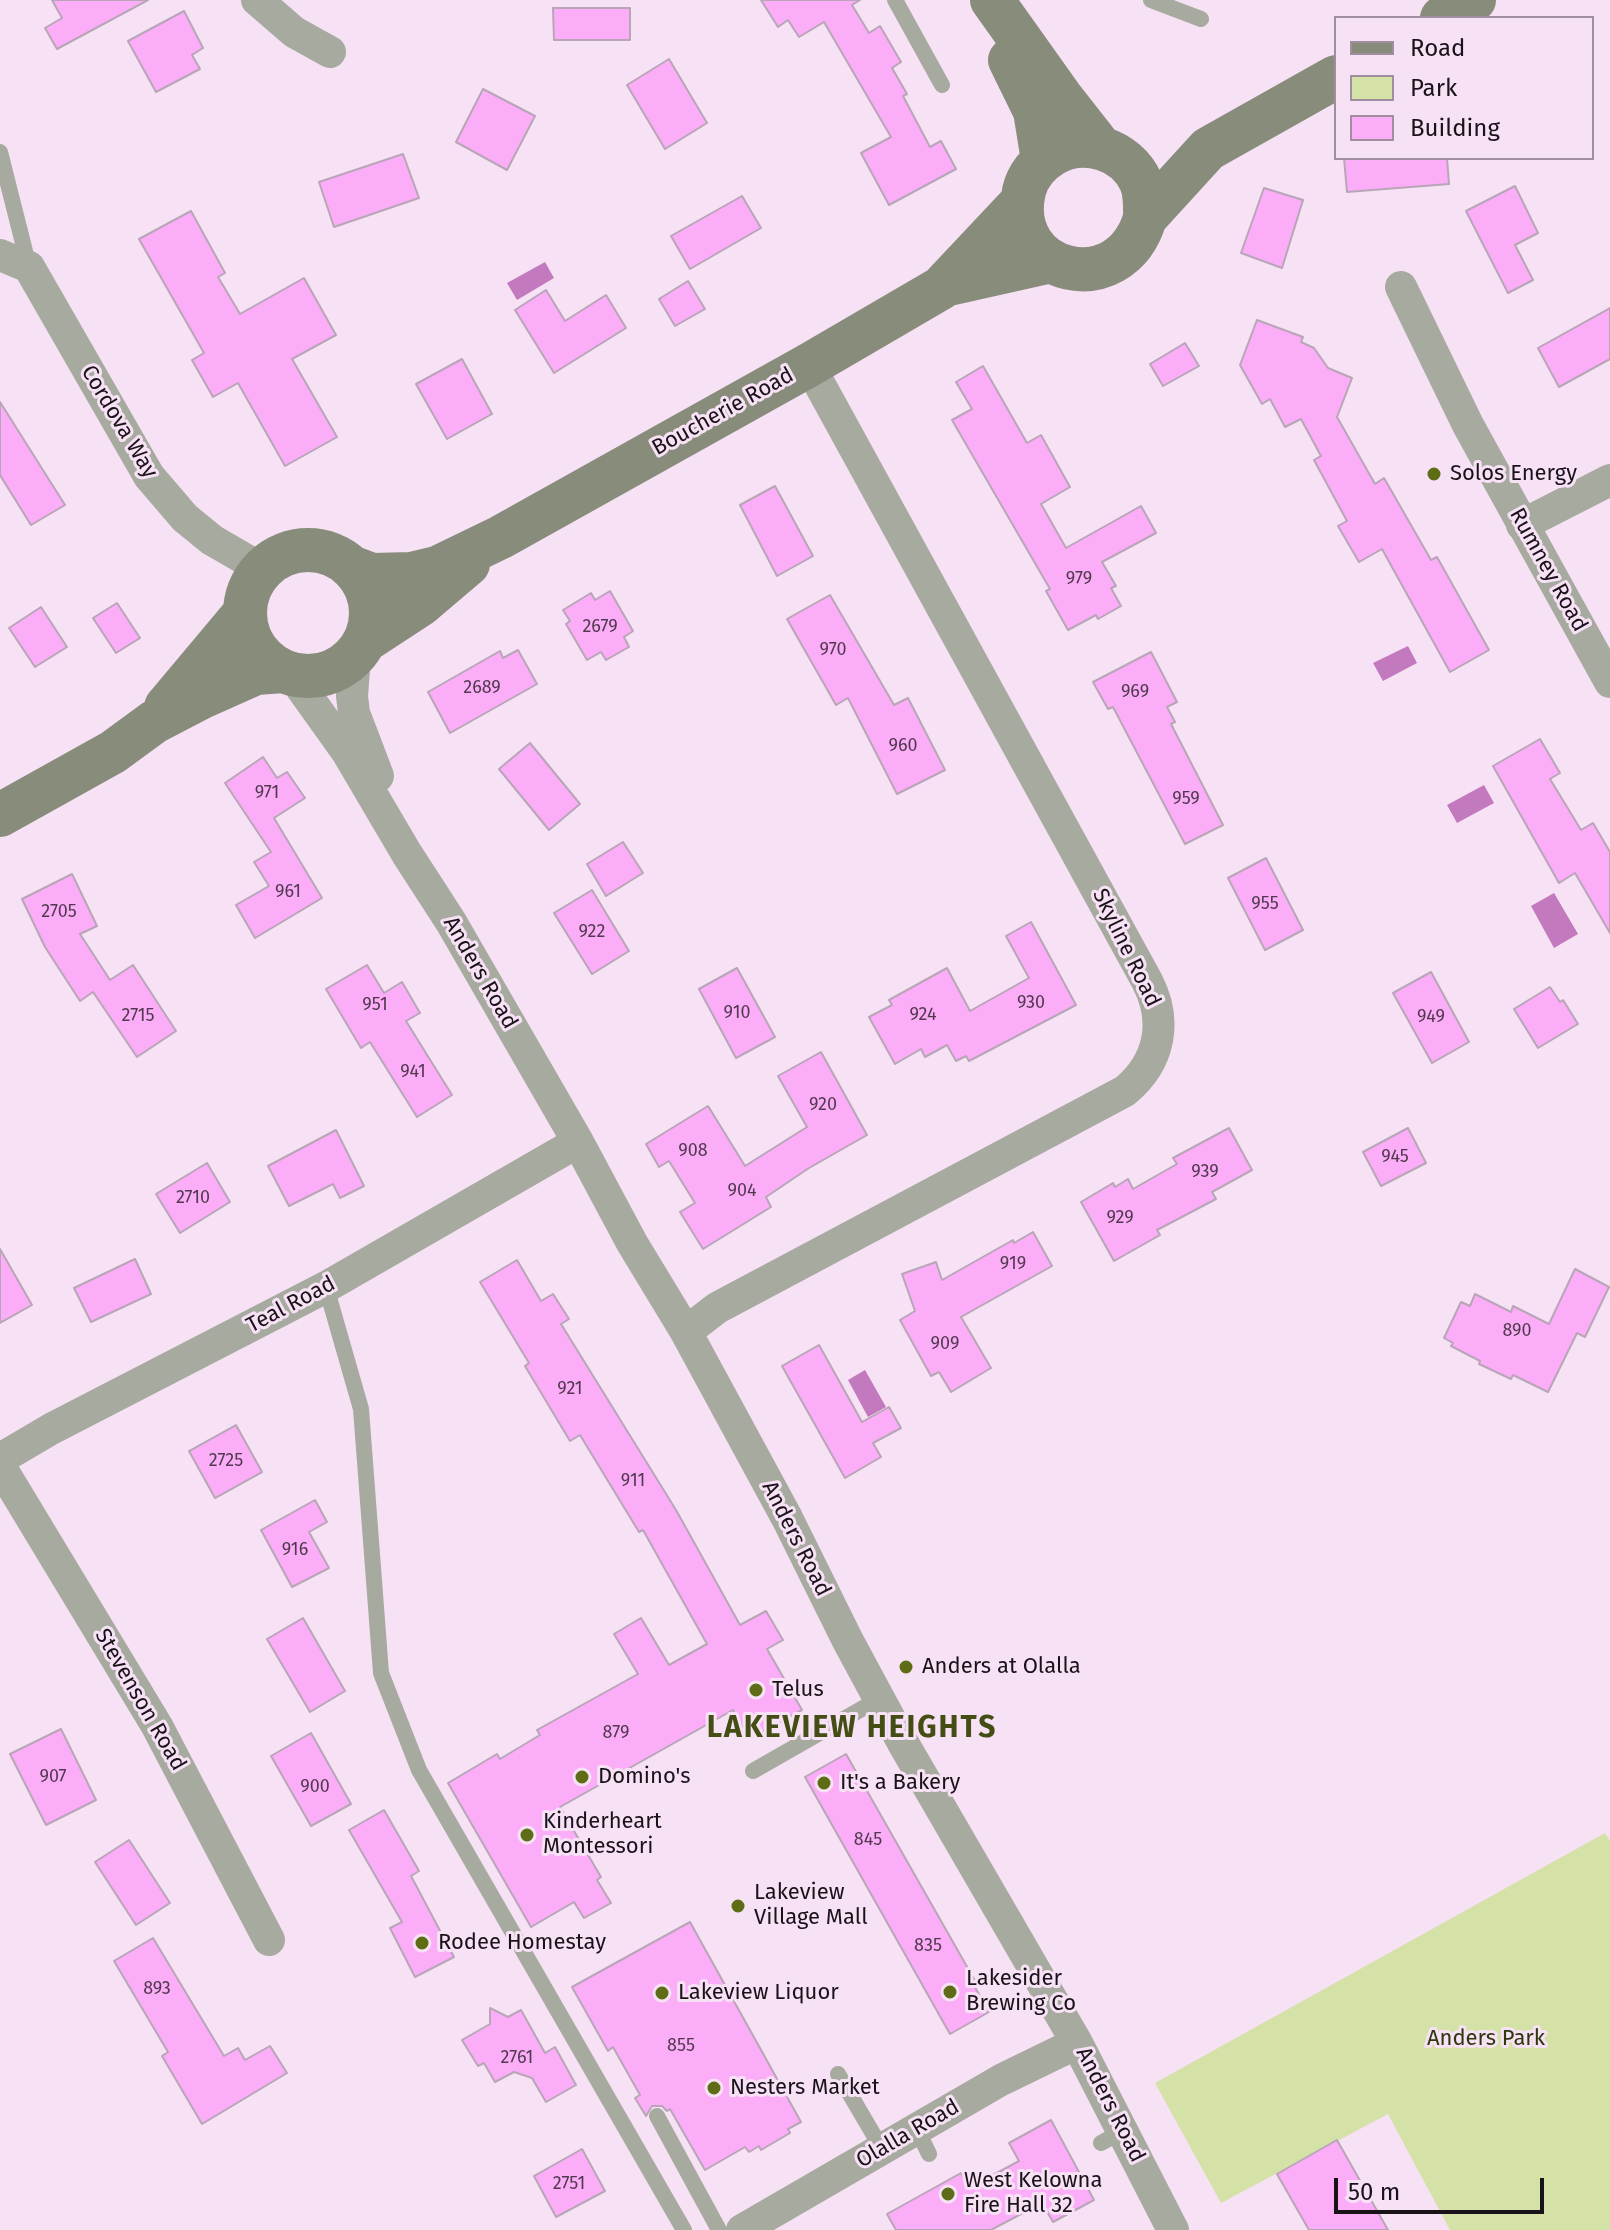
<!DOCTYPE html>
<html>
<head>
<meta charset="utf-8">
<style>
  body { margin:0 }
  #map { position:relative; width:1610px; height:2230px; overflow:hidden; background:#f7e1f5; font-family:"Fira Sans",sans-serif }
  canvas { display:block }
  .legend { position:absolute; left:1334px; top:16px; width:260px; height:144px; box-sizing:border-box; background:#f7e1f5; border:2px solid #9f8e9d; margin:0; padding:10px 14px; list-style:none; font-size:24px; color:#1a1219 }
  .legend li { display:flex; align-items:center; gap:16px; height:40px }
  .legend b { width:40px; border:2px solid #9f8e9d }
  .scale { position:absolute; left:1334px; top:2178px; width:210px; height:36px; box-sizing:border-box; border:4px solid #1a1219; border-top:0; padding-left:10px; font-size:24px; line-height:28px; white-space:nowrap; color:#1a1219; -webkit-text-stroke:6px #f7e1f5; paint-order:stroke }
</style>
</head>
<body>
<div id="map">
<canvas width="1610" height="2230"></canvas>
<ul class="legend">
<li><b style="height:10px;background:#888c7b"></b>Road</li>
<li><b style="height:22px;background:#d4e1a7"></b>Park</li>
<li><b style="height:22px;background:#fbaef7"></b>Building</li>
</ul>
<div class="scale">50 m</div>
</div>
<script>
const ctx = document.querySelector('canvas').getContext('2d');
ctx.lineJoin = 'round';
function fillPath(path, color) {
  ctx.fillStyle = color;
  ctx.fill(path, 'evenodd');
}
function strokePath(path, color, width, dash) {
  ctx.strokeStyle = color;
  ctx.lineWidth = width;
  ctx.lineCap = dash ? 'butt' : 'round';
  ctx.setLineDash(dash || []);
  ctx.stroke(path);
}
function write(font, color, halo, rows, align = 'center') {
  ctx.font = font + ' "Fira Sans",sans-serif';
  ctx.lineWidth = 6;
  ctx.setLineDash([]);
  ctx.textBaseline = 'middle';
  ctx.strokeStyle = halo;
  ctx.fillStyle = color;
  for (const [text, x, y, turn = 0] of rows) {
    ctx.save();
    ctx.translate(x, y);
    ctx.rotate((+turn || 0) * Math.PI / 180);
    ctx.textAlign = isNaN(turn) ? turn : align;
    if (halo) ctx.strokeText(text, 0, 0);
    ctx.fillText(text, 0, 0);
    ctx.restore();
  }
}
const green = new Path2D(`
  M1605,1833l5,8v389h-160l-62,-116 -167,89 -66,-120z`);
const water = new Path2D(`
  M545,262l9,16 -37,22 -10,-17z
  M1408,646l9,17 -34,18 -10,-18z
  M1484,785l10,18 -37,20 -10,-18z
  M1554,893l24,41 -24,14 -23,-42z
  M865,1370l21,37 -18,10 -20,-37z`);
const building = new Path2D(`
  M52,0h96l-91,49 -12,-21 17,-10z
  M761,0h99l-8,5 17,28 11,-7 21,36 -9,6 15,26 -4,2 27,51 11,-6 15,28 -67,36 -28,-52 30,-16 -67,-115 -25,15 -11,-17 -10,7z
  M553,8h77v32h-76z
  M184,11l19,37 -11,7 8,14 -44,23 -28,-51z
  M669,59l38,64 -42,26 -38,-64z
  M483,89l52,27 -28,54 -51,-28z
  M403,154l16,44 -85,29 -15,-45z
  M1344,158h103l2,26 -102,8z
  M1515,186l23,47 -23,12 18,35 -25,13 -42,-82z
  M1264,188l39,12 -21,68 -41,-15z
  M742,196l19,32 -71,41 -19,-33z
  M191,211l34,62 -7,4 22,37 64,-36 32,57 -44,24 45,78 -52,29 -47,-83 -25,14 -21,-37 12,-7 -65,-114z
  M688,281l17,28 -30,17 -16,-27z
  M546,290l19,31 41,-26 20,33 -72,45 -39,-63z
  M1610,308v51l-51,28 -21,-39z
  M1257,320l46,17 -2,5 13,6 14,20 24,10 -15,39 38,67 9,-6 47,82 6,-3 52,93 -39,22 -68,-123 -23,13 -21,-36 9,-5 -33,-61 7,-4 -20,-37 -16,8 -15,-28 -8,5 -22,-39z
  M1185,343l14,23 -36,20 -13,-22z
  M462,359l30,55 -45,25 -31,-55z
  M983,366l44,77 14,-8 29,52 -29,17 25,44 75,-42 15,27 -54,29 14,24 -5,2 10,18 -23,13 -2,-4 -28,15 -22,-39 4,-2 -98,-169 20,-11 -16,-27z
  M0,402l65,103 -34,20 -31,-50z
  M775,486l38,70 -36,20 -37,-71z
  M610,591l23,40 -9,6 5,10 -23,13 -5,-8 -14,8 -21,-36 4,-3 -7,-11 28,-17 4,7z
  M830,595l64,110 14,-7 37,72 -48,24 -49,-96 -12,7 -49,-86z
  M117,603l23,35 -24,15 -23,-35z
  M41,607l26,40 -32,20 -26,-39z
  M518,650l19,34 -87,49 -22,-41 72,-41 3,7z
  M1151,652l26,50 -10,5 8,15 -4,2 52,101 -38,19 -72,-137 -5,2 -15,-27z
  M1540,739l20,34 -10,6 31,51 12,-7 17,29v81l-35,-60 -16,10 -66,-117z
  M530,743l50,61 -31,26 -50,-61z
  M263,757l14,21 10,-6 18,26 -31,20 48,80 -67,40 -19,-33 33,-19 -15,-24 17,-10 -46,-69z
  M623,842l20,31 -37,23 -19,-32z
  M1266,858l37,72 -38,20 -37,-72z
  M72,874l25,52 -17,8 30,46 23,-15 43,66 -39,26 -44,-65 -13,9 -35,-54 -23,-48z
  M592,890l37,61 -37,23 -38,-61z
  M1031,922l45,83 -107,56 -3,-5 -10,5 -9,-16 -22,12 -4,-8 -26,15 -26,-47 23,-12 -3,-5 58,-32 23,43 59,-33 -23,-42z
  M367,965l17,28 18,-11 18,31 -14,8 46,74 -35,22 -47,-75 -9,6 -35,-59z
  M737,968l38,69 -39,21 -37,-69z
  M1431,972l38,70 -37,21 -39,-70z
  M1550,987l10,15 3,-2 15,24 -40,24 -24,-39z
  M821,1052l46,83 -58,33 -43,29 5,10 -68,42 -23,-37 15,-9 -26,-42 -10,6 -13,-23 62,-38 37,60 62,-39 -29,-51z
  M1229,1128l23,42 -40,22 4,7 -59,31 3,5 -46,26 -33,-59 32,-19 2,4 13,-8 5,10 44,-25 -4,-6z
  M1408,1128l18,35 -45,23 -18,-34z
  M336,1130l28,56 -24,12 -7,-14 -44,22 -21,-40z
  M207,1163l23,39 -50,31 -24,-39z
  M1033,1232l19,34 -91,51 30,51 -40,24 -12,-20 -8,4 -31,-56 15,-9 -13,-37 34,-12 6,18 71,-40 1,3z
  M0,1249l32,56 -32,18z
  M135,1259l16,35 -60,28 -17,-34z
  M517,1260l24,41 12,-7 16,25 -8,5 115,186 64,115 26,-14 17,29 -16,9 35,61 -53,29 -16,-29 -173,97 41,70 -4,3 14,23 -27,15 -10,-16 -43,25 -83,-144 49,-29 3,5 40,-24 -3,-5 101,-56 -24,-40 27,-16 28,47 38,-21 -64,-114 -4,2 -59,-97 -10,6 -45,-75 4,-3 -49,-81z
  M1575,1269l34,18 -24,50 -8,-4 -29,59 -35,-17 -2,4 -32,-15 1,-3 -29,-15 2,-3 -9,-5 17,-36 9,4 5,-12 36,18 2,-6 36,18z
  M819,1345l43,77 27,-15 12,21 -28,15 8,14 -36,21 -63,-112z
  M236,1425l26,47 -47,26 -26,-47z
  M315,1500l12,22 -18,10 20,36 -37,19 -31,-57z
  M303,1618l42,73 -35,21 -43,-73z
  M61,1729l35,71 -50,25 -36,-71z
  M311,1733l40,71 -40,22 -40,-70z
  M846,1754l128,225 -2,3 17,30 -39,22 -145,-257z
  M384,1810l35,61 -8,5 43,81 -39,20 -25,-49 12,-6 -53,-92z
  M129,1840l41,63 -34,22 -41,-63z
  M690,1922l111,200 -13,7 2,4 -29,17 -2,-4 -10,6 -4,-5 -40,23 -35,-61 -3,2 -5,-5h-10l-6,10 -11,-18 5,-3 -27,-48 -5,4 -36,-64z
  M153,1938l71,118 14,-8 7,12 25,-14 17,27 -85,51 -40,-68 6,-4 -54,-91z
  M490,2008l18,9 13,-7 24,43 10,-6 21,38 -30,17 -14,-24 -18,-6 -19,10 -11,-19 -6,3 -16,-26 28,-16z
  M1051,2120l43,80 -41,22 -11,-19 -51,27h-95l-9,-16 74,-41 8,15 50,-27 -10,-18z
  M1337,2140l51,90h-79l-32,-56z
  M582,2149l23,42 -49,26 -22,-41z`);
const lane = new Path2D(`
  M895,0l47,85
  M1151,0l50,19
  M0,152l29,115
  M326,1287l35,122 20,264 38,97 265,460
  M753,1771l126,-72
  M838,2074l44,75
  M657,2116l62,114
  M917,2129l12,25
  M1101,2143l22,-12`);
const street = new Path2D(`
  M257,0l37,32 36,20
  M0,255l29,12 120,209 36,42 27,22 50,29
  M1401,287l67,138 142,257
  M1522,525l88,-45
  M355,656l-3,40 2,17 24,63
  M292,675l55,77 60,102 44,68 127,220 54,101 54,89 101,186 61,123 55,102 174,300 96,187
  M686,1332l31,-24 408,-217c35,-29 43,-70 22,-110l-338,-616
  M0,1459l51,-30 275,-142 252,-145
  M0,1466l157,260 112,214
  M742,2230l259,-150 76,-37`);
const secondary = new Path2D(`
  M992,0l69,97 40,51
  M1442,18l32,-18
  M1010,60l25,51 8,49
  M1145,218c0,-12 1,-24 -4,-36 -15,-33 -57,-46 -88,-28 -15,9 -25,21 -29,37 -19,83 96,112 121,27l63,-69 128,-72
  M944,285l107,-24
  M245 613a63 63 0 1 1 126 0a63 63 0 1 1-126 0Z
  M351,567l21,8 40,-1 25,-6 64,-31 308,-172 132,-77 80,-85
  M366,640l55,-36 47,-40
  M166,707l78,-93
  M0,815l113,-63 41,-30 46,-24 56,-25 27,-2`);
const markers = [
  [1434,474,8,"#5e6c15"],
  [906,1667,8,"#5e6c15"],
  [756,1690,8,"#5e6c15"],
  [582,1777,8,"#5e6c15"],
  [824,1783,8,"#5e6c15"],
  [527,1835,8,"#5e6c15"],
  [738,1906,8,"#5e6c15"],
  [422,1943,8,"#5e6c15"],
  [950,1992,8,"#5e6c15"],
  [662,1993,8,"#5e6c15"],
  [714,2088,8,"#5e6c15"],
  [948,2194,8,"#5e6c15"]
];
const numberNames = [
  ["979",1079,579],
  ["2679",600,627],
  ["970",833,650],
  ["2689",482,688],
  ["969",1135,692],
  ["960",903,746],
  ["971",267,793],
  ["959",1186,799],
  ["961",288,892],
  ["955",1265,904],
  ["2705",59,912],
  ["922",592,932],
  ["930",1031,1003],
  ["951",375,1005],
  ["910",737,1013],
  ["924",923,1015],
  ["2715",138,1016],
  ["949",1431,1017],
  ["941",413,1072],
  ["920",823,1105],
  ["908",693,1151],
  ["945",1395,1157],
  ["939",1205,1172],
  ["904",742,1191],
  ["2710",193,1198],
  ["929",1120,1218],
  ["919",1013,1264],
  ["890",1517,1331],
  ["909",945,1344],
  ["921",570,1389],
  ["2725",226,1461],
  ["911",633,1481],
  ["916",295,1550],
  ["879",616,1733],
  ["907",53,1777],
  ["900",315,1787],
  ["845",868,1840],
  ["835",928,1946],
  ["893",157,1989],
  ["855",681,2046],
  ["2761",517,2058],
  ["2751",569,2184]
];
const streetNames = [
  ["Boucherie Road",723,412,-29],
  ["Cordova Way",119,422,59],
  ["Rumney Road",1548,570,61],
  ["Skyline Road",1126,948,64],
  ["Anders Road",480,973,60],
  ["Teal Road",291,1305,-28],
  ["Anders Road",796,1539,63],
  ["Stevenson Road",140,1700,60],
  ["Anders Road",1110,2105,63],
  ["Olalla Road",908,2134,-30]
];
const poiNames = [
  ["Solos Energy",1450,474],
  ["Anders at Olalla",922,1667],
  ["Telus",772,1690],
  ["Domino's",598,1777],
  ["It's a Bakery",840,1783],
  ["Kinderheart",543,1822],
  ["Montessori",543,1847],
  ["Lakeview",754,1893],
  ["Village Mall",754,1918],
  ["Rodee Homestay",438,1943],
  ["Lakesider",966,1979],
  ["Brewing Co",966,2004],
  ["Lakeview Liquor",678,1993],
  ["Nesters Market",730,2088],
  ["West Kelowna",964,2181],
  ["Fire Hall 32",964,2206]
];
const parkNames = [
  ["Anders Park",1486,2039]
];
const districtNames = [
  ["LAKEVIEW HEIGHTS",852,1729]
];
fillPath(green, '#d4e1a7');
fillPath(water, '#c279be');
fillPath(building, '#fbaef7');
strokePath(building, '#b9a5b8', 2);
strokePath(lane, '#a7aa9f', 16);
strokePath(street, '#a7aa9f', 32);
strokePath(secondary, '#888c7b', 44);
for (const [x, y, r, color] of markers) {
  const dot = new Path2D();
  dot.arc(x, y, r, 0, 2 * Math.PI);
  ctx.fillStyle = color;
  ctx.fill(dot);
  strokePath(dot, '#f7e1f5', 3);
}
write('18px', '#523950', null, numberNames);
write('22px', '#1a1219', '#f7e1f5', streetNames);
write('22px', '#1a1219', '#f7e1f5', poiNames, 'left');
write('22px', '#2f370c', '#f7e1f5', parkNames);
ctx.letterSpacing = '2px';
write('bold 30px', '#434d14', '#f7e1f5', districtNames);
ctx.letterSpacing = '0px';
</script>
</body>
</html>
